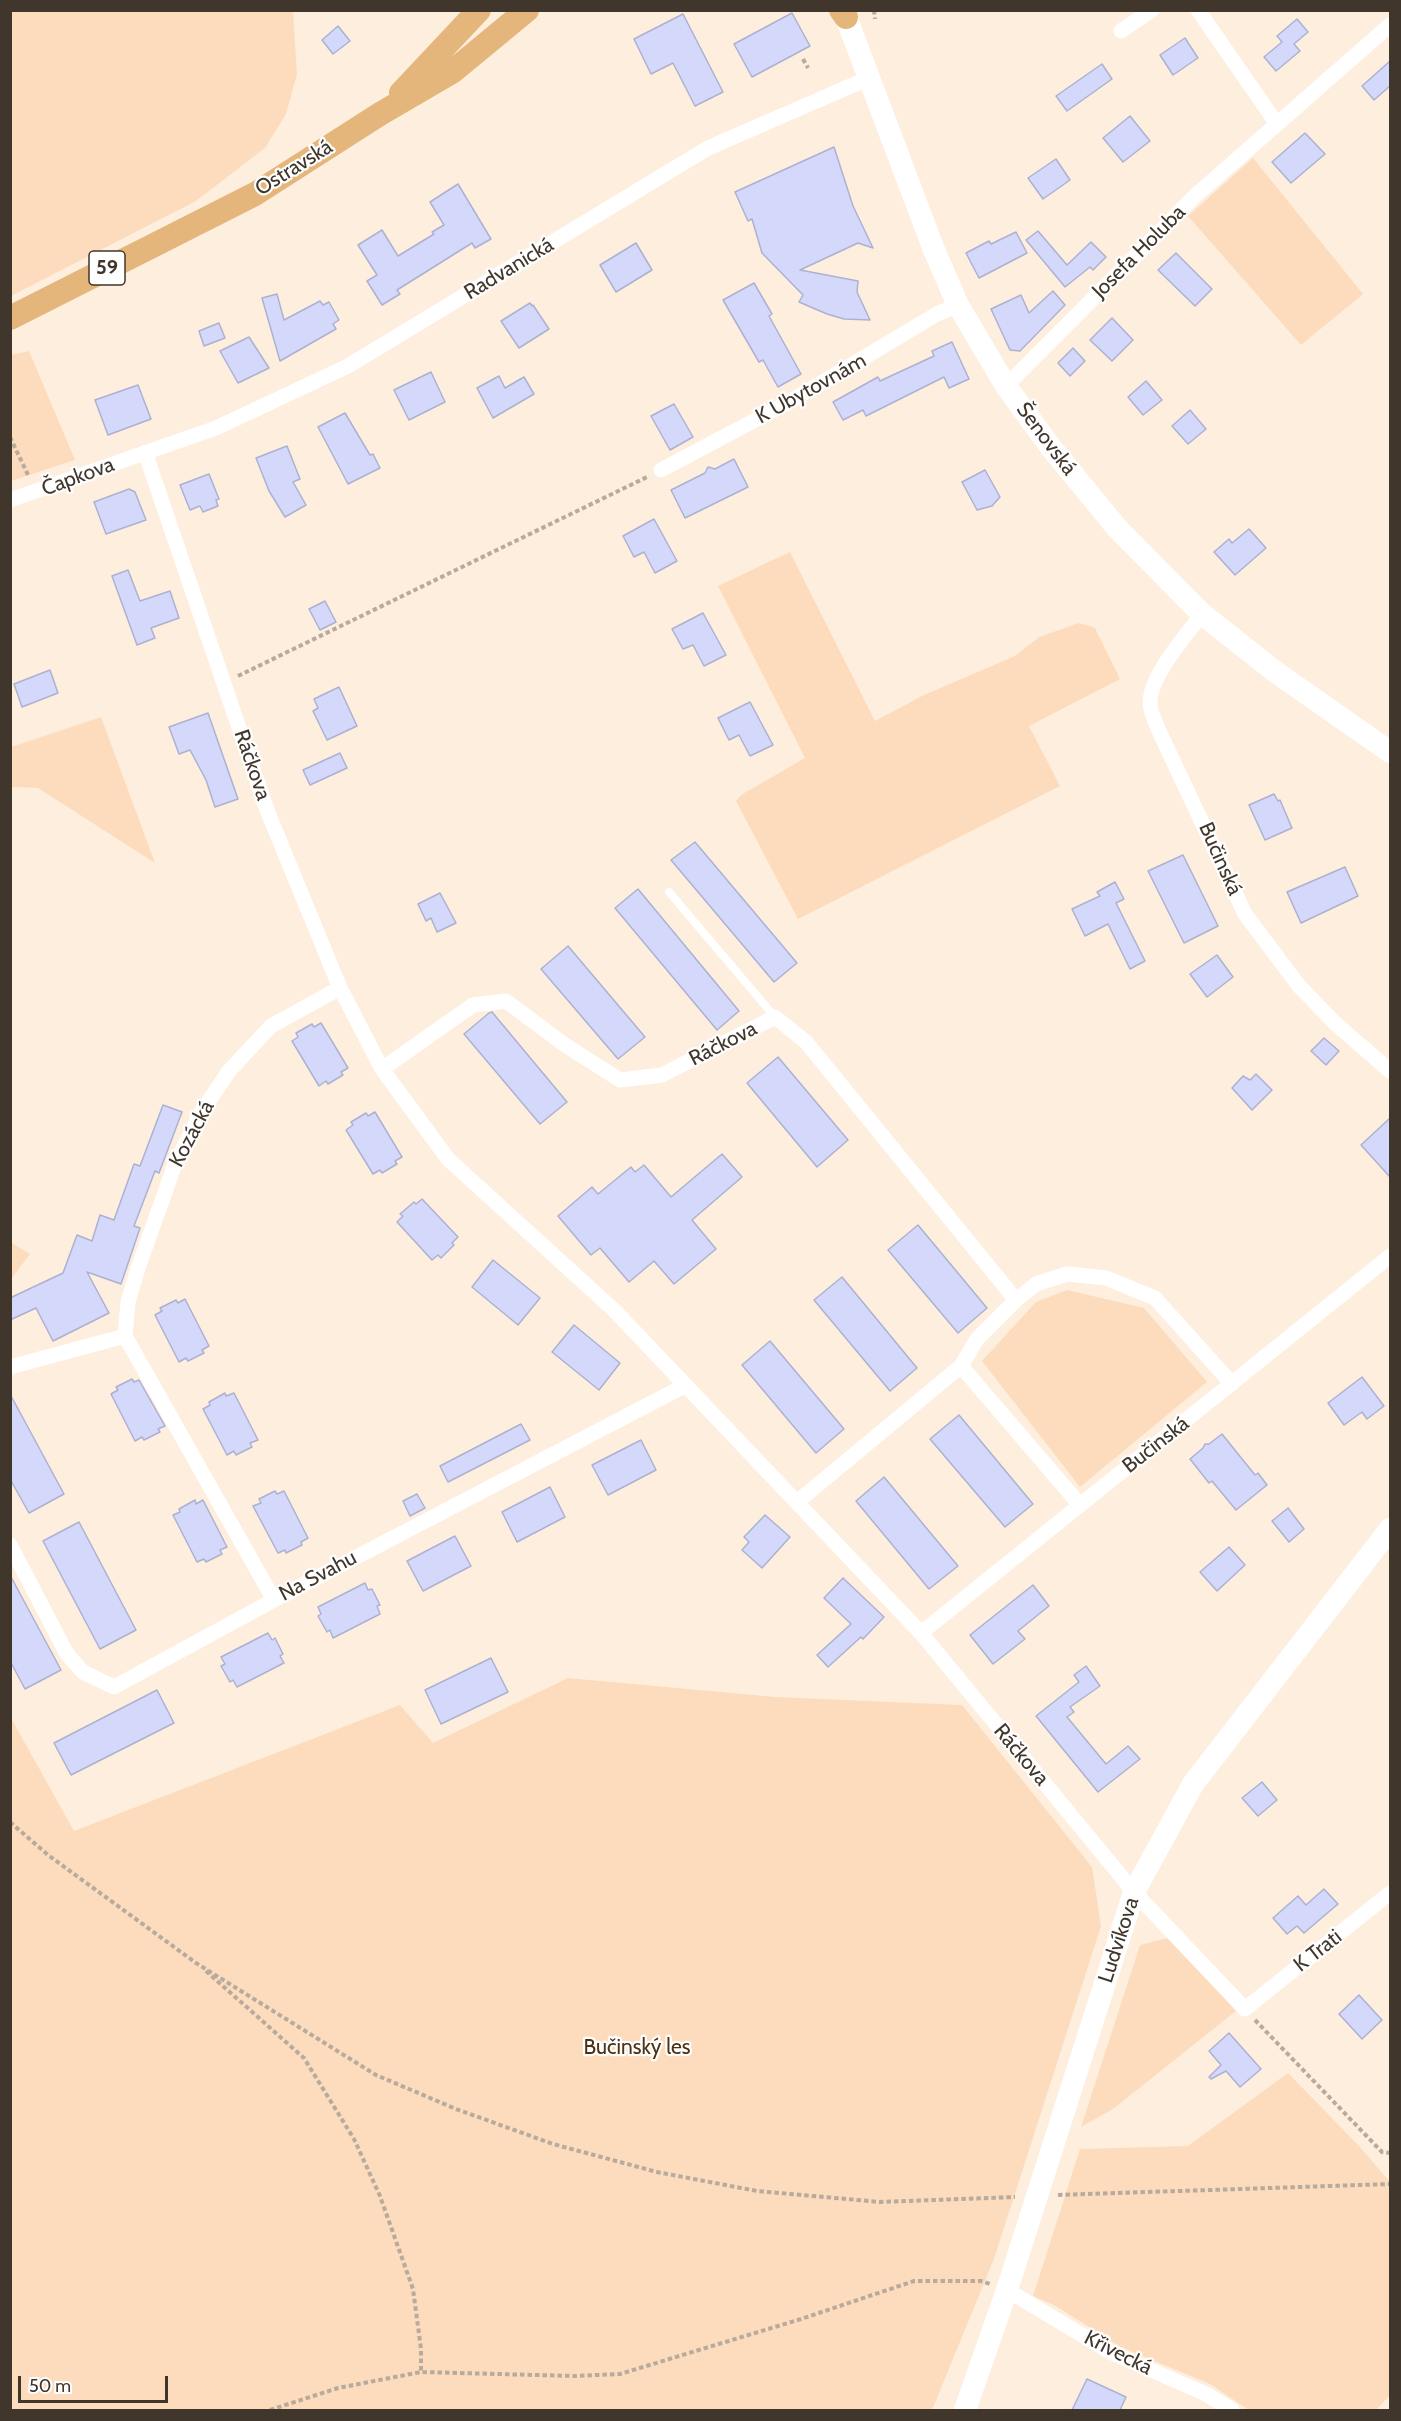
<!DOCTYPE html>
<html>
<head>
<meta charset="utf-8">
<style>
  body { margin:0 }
  #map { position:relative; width:1401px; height:2421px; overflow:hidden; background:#feeede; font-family:Cabin,sans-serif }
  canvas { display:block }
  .frame { position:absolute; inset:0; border:12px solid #40362c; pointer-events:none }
  .scale { position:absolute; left:18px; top:2376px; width:150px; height:27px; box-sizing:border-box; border:3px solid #40362c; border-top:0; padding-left:8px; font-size:18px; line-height:21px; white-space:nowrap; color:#40362c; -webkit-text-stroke:4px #fefefe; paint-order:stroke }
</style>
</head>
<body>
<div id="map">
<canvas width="1401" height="2421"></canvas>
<div class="frame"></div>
<div class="scale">50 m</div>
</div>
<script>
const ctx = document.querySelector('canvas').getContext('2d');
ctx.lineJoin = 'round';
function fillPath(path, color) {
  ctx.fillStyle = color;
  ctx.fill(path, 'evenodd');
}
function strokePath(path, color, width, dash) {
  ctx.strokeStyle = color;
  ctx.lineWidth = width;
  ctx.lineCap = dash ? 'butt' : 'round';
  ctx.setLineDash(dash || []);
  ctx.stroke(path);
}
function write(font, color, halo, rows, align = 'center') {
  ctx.font = font + ' Cabin,sans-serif';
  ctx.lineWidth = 4.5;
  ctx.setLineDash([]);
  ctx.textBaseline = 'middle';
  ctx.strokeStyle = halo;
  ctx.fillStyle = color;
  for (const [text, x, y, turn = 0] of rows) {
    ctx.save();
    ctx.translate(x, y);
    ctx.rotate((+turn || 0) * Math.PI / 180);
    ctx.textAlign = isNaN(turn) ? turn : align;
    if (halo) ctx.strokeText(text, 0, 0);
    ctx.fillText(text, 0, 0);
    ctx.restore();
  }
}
const green = new Path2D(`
  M11,10l282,1 4,63 -11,40 -21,34 -69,53 -185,95z
  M1253,158l110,136 -62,51 -113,-129z
  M29,351l46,109 -64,21v-126z
  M790,552l85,169 47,-25 93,-40 24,-19 40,-14 16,5 25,51 -91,47 31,60 -262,133 -62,-118 5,-6 64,-37 -87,-172z
  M101,717l54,146 -117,-75 -27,-1v-40z
  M10,1242l20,12 -19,25h-1z
  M1067,1290l77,18 63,74 -127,105 -98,-126 54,-59z
  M568,1678l207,19 187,8 130,162 9,59 -107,333 -62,151h-921v-692l63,113 326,-126 33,38z
  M1172,1937l64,74 -123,98 -32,18 59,-182z
  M1288,2073l71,73 31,36v213l-14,15h-127l-39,-26 -89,-37 -67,-42 -21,-9 47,-147 108,-3z`);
const building = new Path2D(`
  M792,13l18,33 -58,31 -18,-33z
  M683,14l40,78 -28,14 -22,-43 -22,11 -17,-35z
  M1297,19l11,13 -14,12 6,7 -24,20 -12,-14 18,-15 -5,-6z
  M338,26l12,15 -17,13 -11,-14z
  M1185,38l13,20 -25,17 -13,-20z
  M1390,61v25l-16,14 -12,-14z
  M1102,64l10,15 -45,32 -11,-15z
  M1130,116l20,25 -27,21 -20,-24z
  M1305,133l20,21 -34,29 -19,-21z
  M834,147l19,59 20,42 -15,-5 -58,27 58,11 -1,11 13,28 -26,-1 -17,-5 -28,-12 4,-7 -41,-42 -10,-34 -4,2 -13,-29z
  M1056,159l14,21 -27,19 -15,-21z
  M458,184l33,55 -16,9 -3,-5 -75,47 3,4 -18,11 -15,-24 10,-6 -19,-30 24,-15 16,26 36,-22 -2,-2 12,-7 -14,-23z
  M1038,231l29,34 24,-23 15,15 -13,13 -3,-3 -25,20 -39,-47z
  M1016,232l11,21 -48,25 -13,-25 23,-12 2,3z
  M636,243l16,27 -36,22 -16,-27z
  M1176,253l36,36 -17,17 -37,-36z
  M754,283l18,31 -3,2 32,58 -23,13 -15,-27 -4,2 -36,-62z
  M1053,291l12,14 -45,46 -10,-1 -19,-41 30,-14 8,18z
  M277,294l7,26 36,-19 3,4 6,-3 10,18 -6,4 3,5 -56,32 -18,-63z
  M530,303l2,3 1,-1 16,24 -30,19 -18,-27z
  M1112,318l21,22 -21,21 -22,-21z
  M219,323l6,15 -21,8 -5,-15z
  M249,337l20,31 -31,15 -18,-32z
  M952,342l17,37 -20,9 -5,-11 -78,39 -3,-6 -20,10 -10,-18 45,-25 2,4 54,-25 -2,-5z
  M1073,348l12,13 -15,15 -12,-13z
  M431,372l14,30 -36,18 -15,-30z
  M499,376l6,12 19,-11 10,17 -41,24 -16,-30z
  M1146,381l16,19 -19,15 -15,-18z
  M138,385l13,34 -43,16 -13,-35z
  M674,404l19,33 -23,13 -19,-34z
  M1190,410l16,19 -18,15 -16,-18z
  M345,413l25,42 3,-1 7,14 -32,16 -30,-57z
  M287,446l13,33 -7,3 13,23 -21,12 -16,-26 -13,-33z
  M734,459l14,28 -63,31 -14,-28 34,-17 3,-6 7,2z
  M985,470l15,27 -8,9 -15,4 -15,-28z
  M209,474l10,25 -3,1 2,6 -15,6 -3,-6 -10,4 -10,-25z
  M129,489l6,3 11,28 -40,14 -12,-32z
  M654,519l23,42 -22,12 -11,-21 -10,5 -11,-21z
  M1249,529l17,19 -31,27 -21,-23 15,-13 3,4z
  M128,570l12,31 30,-10 9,27 -28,10 4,10 -18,7 -25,-69z
  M325,601l11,21 -16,8 -11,-21z
  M703,613l23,42 -22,11 -11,-21 -10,4 -11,-20z
  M50,670l8,23 -36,14 -8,-23z
  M339,687l18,39 -30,14 -14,-29 5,-3 -4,-9z
  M750,702l23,43 -23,11 -11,-21 -10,5 -11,-22z
  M208,713l30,86 -23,8 -9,-27 -16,-30 -11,4 -10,-27z
  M340,753l7,15 -37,17 -7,-15z
  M1274,794l4,7 2,-1 12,28 -27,12 -16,-35z
  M695,842l102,121 -23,19 -103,-122z
  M1183,855l35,71 -34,17 -36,-72z
  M1345,867l13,29 -57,27 -14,-31z
  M1115,882l9,17 -8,4 29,58 -15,8 -22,-45 -23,12 -13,-27 28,-13 -3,-4z
  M638,889l101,122 -22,19 -102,-122z
  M440,893l16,30 -19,9 -6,-14 -5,3 -8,-17z
  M568,946l77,91 -27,22 -77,-90z
  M1217,955l16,22 -26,20 -17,-23z
  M492,1012l75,90 -27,22 -76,-90 25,-21z
  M321,1023l27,45 -7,4 2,3 -15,9 -2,-3 -7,5 -27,-45 6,-4 -2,-4 16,-9 2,3z
  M1324,1038l15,13 -13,14 -15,-14z
  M778,1057l70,83 -31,27 -70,-84z
  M1256,1074l16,16 -20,20 -20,-22 11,-12 7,4z
  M163,1105l19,7 -23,61 -4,-2 -21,55 6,2 -19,56 -34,-12 22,41 -56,28 -17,-33 -26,12v-22l53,-25 14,-38 15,6 8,-26 14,5 20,-56 6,2z
  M375,1112l27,45 -7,4 2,3 -15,9 -2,-3 -7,4 -27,-44 7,-5 -2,-3 15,-9 2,3z
  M1390,1118v59l-29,-32z
  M722,1154l20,23 -50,43 24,29 -42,35 -20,-23 -25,21 -29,-34 -9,7 -33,-39 34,-29 6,7 33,-27 4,5 9,-7 27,32z
  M422,1199l36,38 -6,6 2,2 -13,13 -3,-3 -6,5 -35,-38 6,-6 -3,-2 14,-12 2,2z
  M918,1225l69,83 -29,25 -70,-83z
  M493,1260l47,38 -22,27 -46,-38z
  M842,1277l75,91 -27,23 -76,-91z
  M185,1299l24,47 -7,4 2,3 -16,8 -2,-3 -7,4 -24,-47 7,-4 -2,-3 16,-8 2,3z
  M574,1325l46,38 -21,27 -47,-38z
  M770,1341l74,88 -28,24 -74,-88z
  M1362,1377l22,29 -17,13 -5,-7 -18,13 -16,-22z
  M132,1379l2,3 5,-2 26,46 -7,3 2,3 -16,8 -2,-3 -7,4 -24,-47 7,-4 -2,-3z
  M225,1393l1,3 8,-3 24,47 -8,3 2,4 -16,8 -2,-4 -7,4 -24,-46 7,-4 -1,-3z
  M10,1394l54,100 -35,19 -19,-34z
  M959,1415l74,89 -28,23 -75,-88z
  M521,1424l9,16 -82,42 -8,-16z
  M1222,1434l33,41 3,-2 9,12 -31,25 -24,-29 -3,2 -19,-24 13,-11 2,-4h4z
  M641,1440l15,30 -48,25 -16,-30z
  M884,1477l74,89 -29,23 -73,-88z
  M550,1487l15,30 -48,25 -15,-30z
  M275,1491l2,3 7,-3 24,47 -7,4 1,3 -16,8 -1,-3 -7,3 -25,-47 8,-3 -2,-4z
  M417,1494l8,14 -15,8 -7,-15z
  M195,1500l1,4 7,-4 24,47 -7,3 2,4 -16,8 -2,-3 -7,3 -24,-47 7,-3 -1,-3z
  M1288,1508l16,21 -15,13 -17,-21z
  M765,1515l25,22 -28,31 -20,-18 7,-8 -5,-5z
  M79,1522l57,108 -36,19 -57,-108z
  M455,1536l16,30 -48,25 -16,-30z
  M1229,1547l16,18 -28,26 -17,-19z
  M10,1575l51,95 -36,19 -15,-28z
  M843,1578l41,39 -21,22 -2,-2 -33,30 -11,-12 34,-31 -27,-26z
  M365,1583l3,7 4,-1 8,16 -3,1 3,8 -47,24 -3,-8 -3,2 -9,-16 3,-2 -3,-7z
  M1033,1585l16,21 -31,25 7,8 -32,25 -23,-29z
  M268,1633l4,7 3,-2 8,16 -3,2 4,7 -47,24 -4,-7 -3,2 -9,-16 4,-2 -4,-7z
  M491,1658l17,34 -67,32 -16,-34z
  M1086,1666l14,20 -30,21 4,5 -7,5 39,47 22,-18 12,13 -42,33 -62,-76 43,-34 -5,-7z
  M157,1690l17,33 -103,52 -17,-32z
  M1262,1782l15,18 -19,16 -16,-18z
  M1324,1889l14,15 -34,29 -7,-7 -10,8 -14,-16 25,-22 8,9z
  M1359,1995l23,25 -20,19 -23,-25z
  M1229,2033l32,36 -21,18 -14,-16 -15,8 -2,-2 12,-12 -12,-14z
  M1087,2379l39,18 -6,13h-48z`);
const path = new Path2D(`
  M874,10l1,9
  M803,59l5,9
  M10,437l18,38
  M238,676l409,-199
  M10,1822l38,33 148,108 180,112 80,34 97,35 104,28 100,19 123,11 135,-5
  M206,1971l98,87 50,81 26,57 33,93 8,60v23
  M1255,2020l127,132 8,1
  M1058,2195l332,-11
  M270,2410l68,-22 83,-16 154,4 45,-2 181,-55 113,-38h67l9,3`);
const lane = new Path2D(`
  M669,892l106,125`);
const street = new Path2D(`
  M1198,10l79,114
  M1121,31l31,-21
  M1006,386l189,-190 195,-171
  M145,452l122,358 73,178 42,81 66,90 166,151 307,323 213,259 111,117 145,-116
  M661,470l130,-69 146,-87 21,-9
  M10,500l206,-72 132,-62 360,-218 161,-70
  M1202,614c-16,22 -51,60 -52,88 0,11 6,21 10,31l85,181 54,72 36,37 55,48
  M382,1069l91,-64 33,-4 59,44 55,35 42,-5 113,-58 31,25 210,258 20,-16 31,-10 39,4 49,20 77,86
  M125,1336l149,264
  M961,1366l119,139
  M10,1367l115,-31 3,-34 10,-34 36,-101 26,-53 29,-43 42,-45 69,-38
  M797,1502l164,-136 16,-27 39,-39
  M10,1545l57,109 16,18 31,15 160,-87 412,-215
  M921,1633l469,-377
  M1007,2290l105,63 94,41 26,16`);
const secondary = new Path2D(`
  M846,17l88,233 24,55 48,81 43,59 68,83 85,86 75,59 113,79
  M965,2410l42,-120 127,-398 59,-108 197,-255`);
const primary = new Path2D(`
  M841,10l5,7
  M401,93l78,-83
  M10,318l245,-124 125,-80 72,-42 75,-62`);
const shields = [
  [107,268,36]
];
const shieldNames = [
  ["59",107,268]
];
const streetNames = [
  ["Ostravská",294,168,-32],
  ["Josefa Holuba",1139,252,-45],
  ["Radvanická",509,269,-31],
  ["K Ubytovnám",811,389,-29],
  ["Šenovská",1046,439,53],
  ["Čapkova",78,477,-20],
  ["Ráčkova",252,765,71],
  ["Bučinská",1220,859,66],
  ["Ráčkova",723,1044,-27],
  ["Kozácká",192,1134,-62],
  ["Bučinská",1156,1445,-38],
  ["Na Svahu",318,1576,-28],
  ["Ráčkova",1021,1755,50],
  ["Ludvíkova",1119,1940,-72],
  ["K Trati",1318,1951,-38],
  ["Křivecká",1118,2353,27]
];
const parkNames = [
  ["Bučinský les",637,2048]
];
fillPath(green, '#fcdcbd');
fillPath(building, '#d4d8fa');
strokePath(building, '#adb1d1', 1.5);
strokePath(path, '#b8aa9c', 4, [4.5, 3]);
strokePath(lane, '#fff', 8);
strokePath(street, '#fff', 15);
strokePath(secondary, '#fff', 22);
strokePath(primary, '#e5b67b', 24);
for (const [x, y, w] of shields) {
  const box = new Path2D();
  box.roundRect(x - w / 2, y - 17, w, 34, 4.5);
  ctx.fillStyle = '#fefefe';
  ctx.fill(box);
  strokePath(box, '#40362c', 1.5);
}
write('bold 20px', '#40362c', null, shieldNames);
write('21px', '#40362c', '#fefefe', streetNames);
write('21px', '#4c3112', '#fefefe', parkNames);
</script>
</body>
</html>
